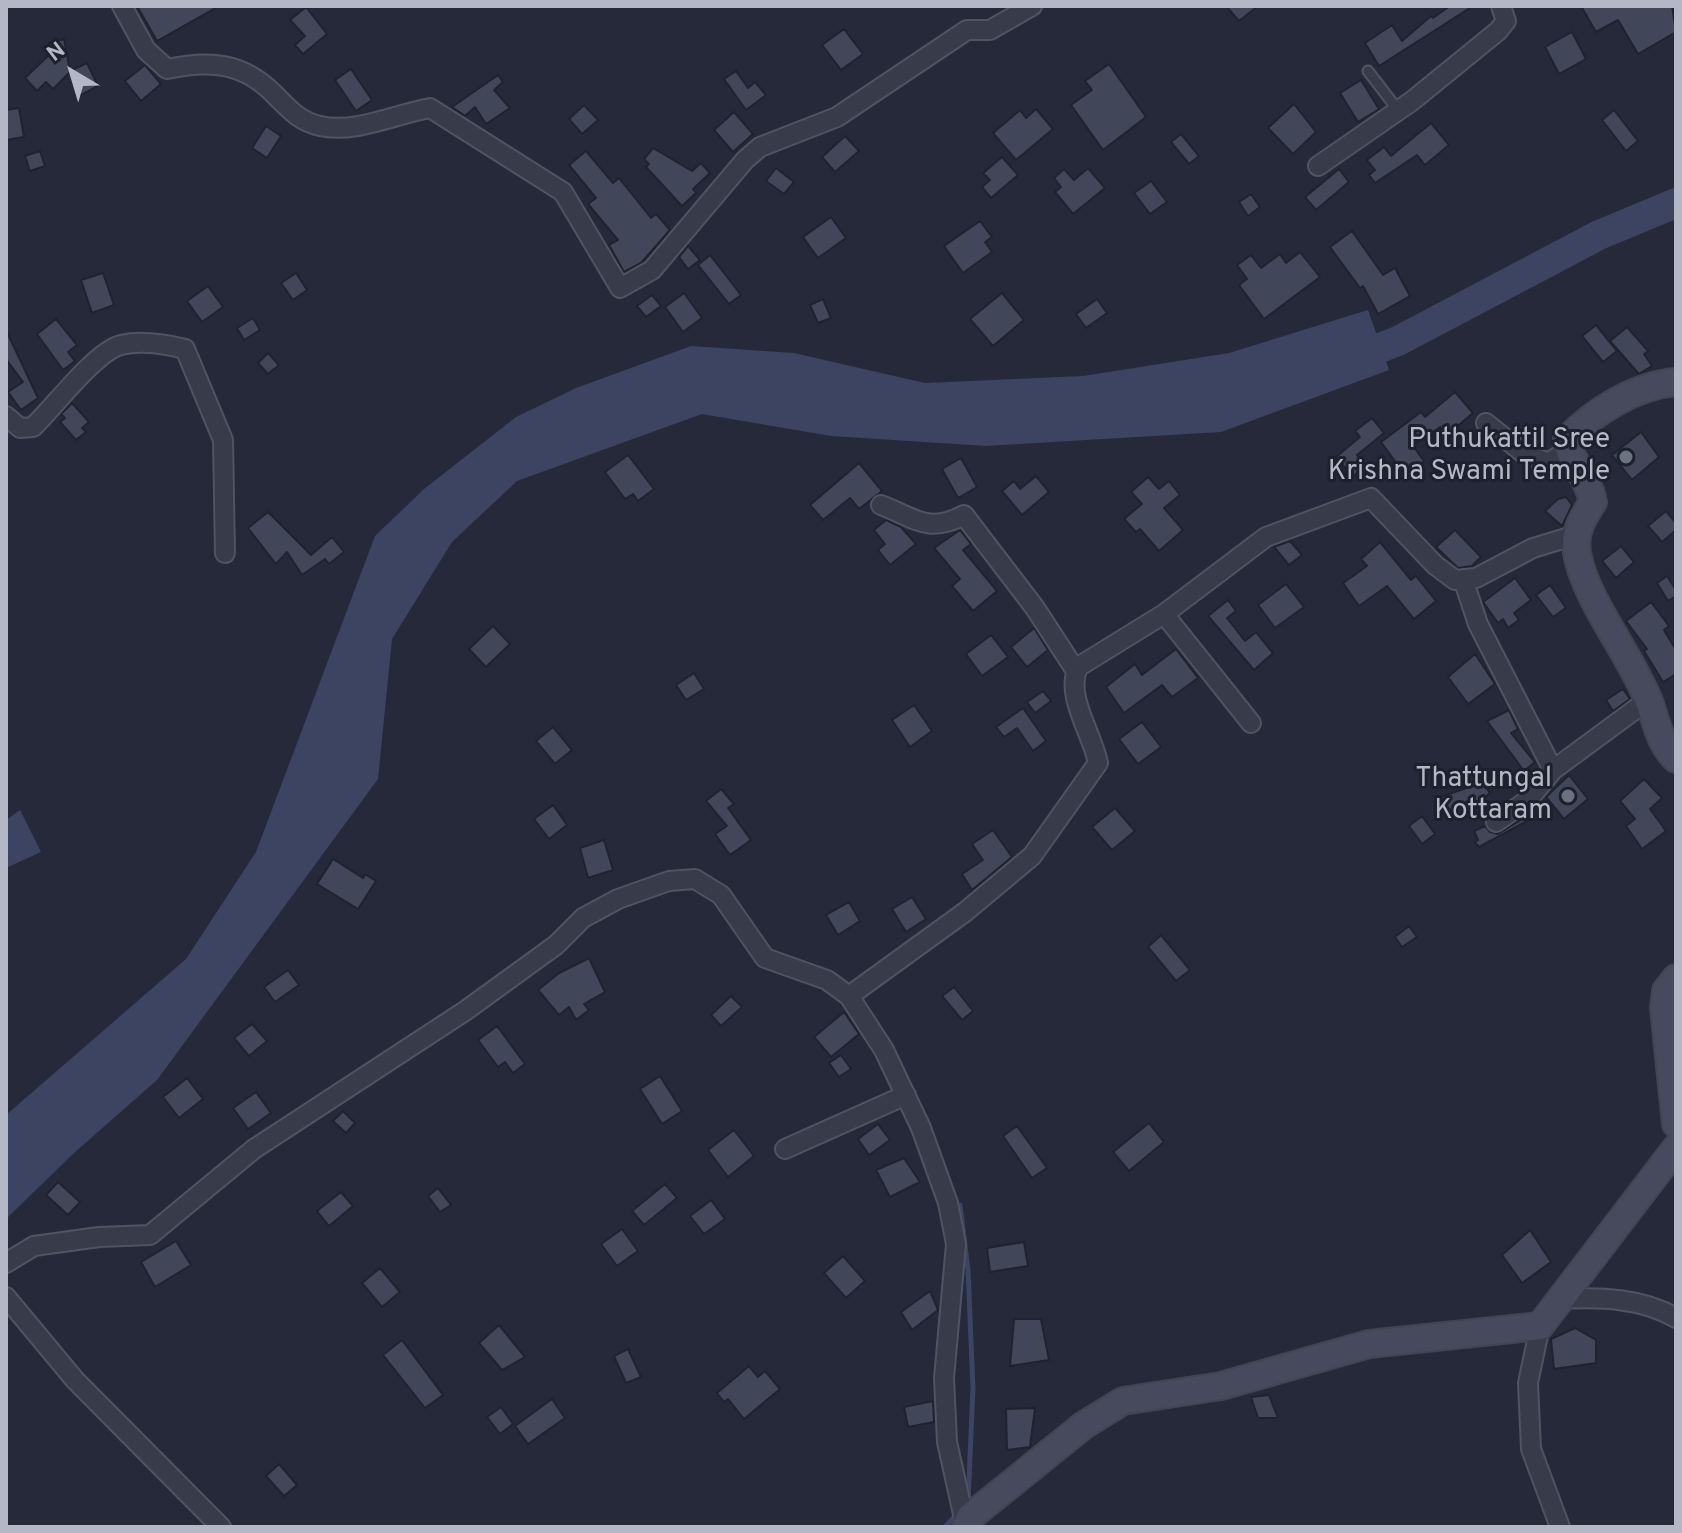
<!DOCTYPE html>
<html>
<head>
<meta charset="utf-8">
<style>
  body { margin:0 }
  #map { position:relative; width:1682px; height:1533px; overflow:hidden; background:#252939; font-family:Overpass,sans-serif }
  canvas { display:block }
  .frame { position:absolute; inset:0; border:8px solid #b4b7c5; pointer-events:none }
  .north { position:absolute; left:32px; top:32px; width:80px; height:80px; -webkit-text-stroke:6px #1d212e; paint-order:stroke; rotate:322deg; font-size:22px; font-weight:700; line-height:32px; text-align:center; color:#b4b7c5 }
  .north::after { content:''; display:block; margin:auto; width:28px; height:36px; background:#b4b7c5; clip-path:polygon(50% 0,100% 100%,50% 72%,0 100%) }
</style>
</head>
<body>
<div id="map">
<canvas width="1682" height="1533"></canvas>
<div class="frame"></div>
<div class="north">N</div>
</div>
<script>
const ctx = document.querySelector('canvas').getContext('2d');
ctx.lineJoin = 'round';
function fillPath(path, color) {
  ctx.fillStyle = color;
  ctx.fill(path, 'evenodd');
}
function strokePath(path, color, width, dash) {
  ctx.strokeStyle = color;
  ctx.lineWidth = width;
  ctx.lineCap = dash ? 'butt' : 'round';
  ctx.setLineDash(dash || []);
  ctx.stroke(path);
}
function write(font, color, halo, rows, align = 'center') {
  ctx.font = font + ' Overpass,sans-serif';
  ctx.lineWidth = 6;
  ctx.setLineDash([]);
  ctx.textBaseline = 'middle';
  ctx.strokeStyle = halo;
  ctx.fillStyle = color;
  for (const [text, x, y, turn = 0] of rows) {
    ctx.save();
    ctx.translate(x, y);
    ctx.rotate((+turn || 0) * Math.PI / 180);
    ctx.textAlign = isNaN(turn) ? turn : align;
    if (halo) ctx.strokeText(text, 0, 0);
    ctx.fillText(text, 0, 0);
    ctx.restore();
  }
}
const water = new Path2D(`
  M1368,310l21,60 -168,62 -235,14 -155,-10 -129,-22 -185,67 -65,61 -60,97 -14,140 -221,301 -83,73 -68,66v-104l180,-156 70,-107 119,-316 49,-47 92,-72 60,-29 115,-42 103,7 131,30 158,-7 146,-23z
  M20,810l21,42 -35,16v-48z`);
const stream = new Path2D(`
  M960,1205l8,65 5,118 -5,115
  M945,1527l13,-14`);
const river = new Path2D(`
  M1343,362l55,-21 201,-106 77,-32`);
const building = new Path2D(`
  M137,6h82l-62,35z
  M1226,6h32l-19,15z
  M1450,6h23l-94,60 -14,-23 27,-18 10,16 29,-25 2,2z
  M1581,6h91l4,26 -38,22 -20,-34 -22,12z
  M306,7l21,27 -24,20 -8,-9 10,-9 -15,-16z
  M844,29l19,25 -22,16 -19,-25z
  M1572,32l14,27 -27,15 -14,-27z
  M64,39l6,32 17,-8 11,23 -17,9 -11,-23 -17,17 -7,-7 -9,9 -12,-13 27,-26 -3,-9z
  M1109,64l37,53 -43,33 -32,-45 21,-15 -7,-9z
  M145,65l16,19 -20,17 -16,-20z
  M351,69l21,31 -16,11 -21,-31z
  M736,71l12,17 7,-6 11,13 -20,15 -22,-31z
  M498,75l5,7 -9,8 16,18 -24,16 -11,-17 -10,9 -13,-9z
  M1361,80l18,29 -21,13 -18,-29z
  M1294,104l22,28 -23,22 -25,-26z
  M584,105l14,15 -16,14 -13,-15z
  M19,108l5,29 -18,3v-30z
  M1036,109l17,20 -37,31 -23,-27 27,-23 6,8z
  M1614,110l24,31 -12,10 -24,-31z
  M734,112l19,22 -20,18 -19,-22z
  M1431,123l18,22 -24,20 -8,-10 -42,28 -6,-8 6,-5 -8,-10 17,-13 7,9z
  M266,126l15,10 -14,22 -15,-10z
  M1181,134l18,22 -10,8 -18,-22z
  M845,136l14,15 -24,21 -13,-15z
  M653,148l39,23 9,-8 9,10 -17,16 3,4 -14,13 -36,-39 3,-3 -5,-5z
  M40,151l5,15 -15,5 -5,-15z
  M586,151l27,32 6,-5 32,40 5,-4 14,16 -29,33 -17,9 -15,-27 9,-5 -30,-36 8,-6 -27,-33z
  M1002,157l16,18 -27,23 -9,-11 8,-7 -7,-7z
  M776,168l18,14 -10,12 -18,-13z
  M1088,168l17,20 -32,26 -18,-22 6,-5 -7,-9 10,-9 10,11z
  M1339,169l10,13 -33,28 -11,-13z
  M1151,181l16,21 -17,12 -16,-21z
  M1251,194l9,13 -12,9 -9,-14z
  M831,217l15,21 -28,20 -15,-21z
  M980,221l12,16 -7,5 7,10 -29,21 -19,-27z
  M1352,231l31,44 12,-7 15,28 -32,18 -15,-28 -3,2 -30,-41z
  M688,246l12,14 -12,9 -9,-12z
  M1300,252l20,25 -56,42 -25,-34 8,-6 -10,-14 14,-10 10,13 19,-14 6,9z
  M710,255l31,40 -12,9 -31,-39z
  M103,273l11,32 -22,8 -11,-33z
  M296,273l11,17 -14,10 -12,-17z
  M208,286l15,21 -21,15 -15,-21z
  M684,293l18,25 -19,14 -18,-25z
  M1002,293l22,27 -31,26 -23,-27z
  M652,295l9,11 -15,11 -9,-11z
  M823,299l8,19 -13,5 -8,-18z
  M1097,299l10,14 -21,15 -10,-14z
  M253,318l7,12 -16,10 -7,-12z
  M56,319l21,26 -9,7 7,9 -12,9 -26,-36z
  M1596,325l21,26 -14,11 -21,-26z
  M1627,327l21,24 -4,3 8,12 -13,8 -29,-33z
  M6,330l32,68 -17,12 -13,-18 15,-10 -17,-23z
  M268,353l11,12 -11,9 -10,-11z
  M1455,392l18,21 -26,22 -7,-8 -27,19 11,15 -19,14 -24,-33 40,-30 4,5z
  M72,403l17,19 -7,6 4,4 -10,8 -16,-18 5,-4 -4,-4z
  M1372,418l12,15 -27,22 9,10 -13,12 -17,-20 24,-20 -5,-6z
  M1641,432l18,25 -27,23 -20,-25z
  M628,455l26,34 -16,12 -5,-7 -8,5 -20,-27z
  M961,458l16,29 -19,11 -16,-29z
  M859,463l23,28 -23,18 -9,-11 -27,22 -13,-15z
  M1036,476l13,16 -27,23 -20,-24 12,-10 6,8z
  M1148,477l11,12 10,-8 11,14 -16,13 19,22 -24,21 -19,-22 -4,3 -12,-13 18,-15 -11,-12z
  M1566,497l6,8 -10,21 -17,-15 13,-12z
  M1666,511l10,12v7l-14,12 -14,-16z
  M268,512l43,43 21,-18 12,15 -15,12 -4,-5 -23,16 -15,-23 -11,12 -28,-36z
  M886,520l15,7 15,17 -26,21 -12,-15 7,-6 -11,-14z
  M960,530l11,14 -8,6 34,41 -24,20 -21,-25 8,-7 -26,-31z
  M1455,530l26,27 -9,9 -14,2 -22,-21z
  M1290,541l12,14 -13,10 -15,-18z
  M1380,542l31,38 5,-4 20,25 -22,18 -27,-33 -28,20 -16,-23 24,-17 -6,-7z
  M1621,546l13,16 -18,16 -14,-17z
  M1667,576l9,14v6l-8,5 -11,-18z
  M1515,578l16,22 -17,13 5,7 -11,8 -5,-9 -5,4 -15,-21z
  M1286,584l18,23 -29,21 -17,-23z
  M1550,585l16,23 -13,9 -17,-22z
  M1228,600l8,11 -9,7 18,23 11,-9 17,21 -19,17 -46,-54z
  M1651,602l18,24 -5,4 12,20v24l-13,8 -19,-31 3,-2 -21,-28z
  M493,626l17,18 -24,23 -17,-18z
  M1034,628l14,22 -21,17 -16,-20z
  M991,635l17,22 -26,19 -16,-22z
  M1176,649l22,29 -26,19 -10,-12 -38,28 -18,-26 29,-23 7,11z
  M1475,654l20,30 -27,20 -20,-27z
  M694,673l10,16 -18,11 -10,-15z
  M1623,689l7,10 -17,12 -7,-11z
  M1043,691l8,10 -16,12 -8,-11z
  M914,705l18,26 -22,16 -18,-27z
  M1023,708l23,33 -13,10 -16,-23 -13,9 -8,-10z
  M1509,710l9,19 -7,4 24,29 -11,9 -37,-50z
  M1142,722l19,25 -23,17 -19,-25z
  M553,727l19,23 -17,14 -19,-23z
  M1569,775l19,24 -24,20 -18,-22z
  M1644,779l18,19 -12,11 16,22 -24,18 -16,-23 9,-7 -15,-18z
  M1480,783l10,9 -7,9 -38,10 -4,-14z
  M721,789l13,15 -6,4 23,32 -21,15 -15,-21 12,-8 -21,-25z
  M553,805l14,20 -18,14 -15,-20z
  M1115,808l20,23 -23,19 -20,-23z
  M1422,816l13,18 -13,10 -13,-18z
  M1527,816l2,4 -50,27 -4,-5 3,-2 -4,-9 11,-5 5,6 8,2z
  M993,830l19,27 -40,33 -10,-16 21,-14 -11,-16z
  M604,840l9,30 -25,8 -8,-30z
  M333,859l30,19 2,-4 11,7 -18,28 -41,-25z
  M912,897l14,22 -20,13 -14,-23z
  M849,902l11,19 -22,14 -12,-20z
  M1409,926l8,11 -15,10 -7,-10z
  M1161,935l29,35 -14,11 -28,-34z
  M589,958l16,34 -21,12 5,6 -13,10 -7,-13 -10,8 -21,-25 21,-17z
  M288,970l11,15 -24,17 -11,-15z
  M954,987l19,24 -11,9 -20,-24z
  M731,996l11,11 -21,19 -10,-11z
  M844,1012l15,22 -28,23 -17,-20z
  M252,1024l15,17 -18,15 -15,-18z
  M497,1026l28,38 -12,9 -8,-11 -7,5 -20,-27z
  M841,1055l10,14 -12,8 -10,-14z
  M660,1076l22,35 -20,13 -22,-35z
  M187,1078l16,21 -24,19 -16,-21z
  M256,1092l15,21 -23,16 -15,-21z
  M343,1111l12,12 -9,10 -13,-12z
  M1149,1123l15,19 -35,29 -16,-19z
  M878,1124l12,16 -21,15 -11,-16z
  M1017,1126l30,42 -15,10 -29,-42z
  M734,1130l20,26 -26,21 -20,-27z
  M904,1158l16,24 -30,15 -14,-27z
  M58,1182l22,20 -12,13 -22,-20z
  M665,1184l12,14 -33,27 -12,-14z
  M438,1188l13,17 -11,7 -12,-16z
  M341,1192l12,14 -24,20 -12,-15z
  M711,1200l14,19 -21,15 -14,-18z
  M622,1229l16,22 -21,15 -16,-22z
  M1530,1230l21,32 -29,21 -20,-28z
  M176,1241l15,24 -36,22 -14,-25z
  M1024,1242l4,24 -38,6 -3,-24z
  M843,1256l22,25 -19,17 -22,-25z
  M380,1268l20,24 -18,15 -20,-24z
  M930,1291l8,19 -26,20 -11,-18z
  M1014,1319h27l8,41 -39,6z
  M499,1325l26,32 -23,13 -23,-27z
  M1575,1328l21,12v23l-42,6 -3,-30z
  M402,1340l41,55 -18,13 -42,-53z
  M628,1349l13,28 -15,6 -12,-27z
  M749,1366l9,11 7,-6 15,18 -36,30 -16,-20 -4,3 -7,-9z
  M1269,1395l9,23h-20l-7,-21z
  M552,1399l13,19 -37,26 -13,-18z
  M933,1401l1,21 -26,5 -4,-20z
  M501,1407l12,17 -13,10 -13,-17z
  M1035,1408l-5,39 -23,3 -1,-41z
  M279,1464l18,21 -13,11 -18,-20z`);
const service = new Path2D(`
  M1368,71l30,39`);
const minor = new Path2D(`
  M122,6l24,44 21,19c43,-9 76,-7 108,26 15,15 24,26 45,31 35,8 76,-12 110,-18l133,84 57,96 32,-18 93,-110 15,-13 77,-30 130,-87h23l42,-24
  M1318,166l94,-65 86,-70 8,-10 -5,-15
  M6,416l14,12 13,-1c21,-20 63,-76 88,-82 21,-5 44,-1 64,4l38,91 2,113
  M1486,423l36,29 26,11 20,-13
  M881,505c34,13 47,29 83,10l71,93 41,63
  M1463,579l15,45 75,146 -25,30 -32,22
  M1164,614l87,109
  M1553,770l95,-70
  M785,1149l121,-54
  M6,1263l28,-17 65,-9 51,-2 104,-86 211,-138 91,-66 27,-27 35,-19 51,-18 26,-2 26,16 44,63 62,22 22,16
  M6,1297l69,83 146,147
  M1562,1299c38,-2 80,-1 114,19
  M1540,1326l-12,57 3,66 29,78
  M965,1523l-18,-81 -3,-64 12,-134 -8,-41 -27,-75 -37,-78 -35,-54 116,-84 67,-56 66,-93c-6,-31 -33,-66 -20,-96l86,-53 102,-77 105,-39 64,67 20,15 21,-2 57,-30 43,-13`);
const secondary = new Path2D(`
  M1676,382c-39,3 -82,29 -109,58 4,24 22,38 26,62 -11,17 -19,29 -16,51 8,47 55,103 73,151 7,21 10,39 26,55
  M1676,978l-10,13 -2,17 12,116
  M966,1527l4,-10 114,-92 39,-24 98,-15 148,-42 171,-18 136,-178`);
const markers = [
  [1626,457,8,"#6b7280"],
  [1568,796,8,"#6b7280"]
];
const poiNames = [
  ["Puthukattil Sree",1610,441],
  ["Krishna Swami Temple",1610,473],
  ["Thattungal",1552,780],
  ["Kottaram",1552,812]
];
fillPath(water, '#3c4461');
strokePath(stream, '#3c4461', 5);
strokePath(river, '#3c4461', 30);
fillPath(building, '#414759');
strokePath(building, '#1f2330', 2);
strokePath(service, '#505461', 13);
strokePath(minor, '#505461', 22);
strokePath(secondary, '#414552', 30);
strokePath(service, '#383c4a', 9);
strokePath(minor, '#383c4a', 18);
strokePath(secondary, '#474a5c', 26);
for (const [x, y, r, color] of markers) {
  const dot = new Path2D();
  dot.arc(x, y, r, 0, 2 * Math.PI);
  ctx.fillStyle = color;
  ctx.fill(dot);
  strokePath(dot, '#1d212e', 3);
}
write('28px', '#b4b7c5', '#1d212e', poiNames, 'right');
</script>
</body>
</html>
